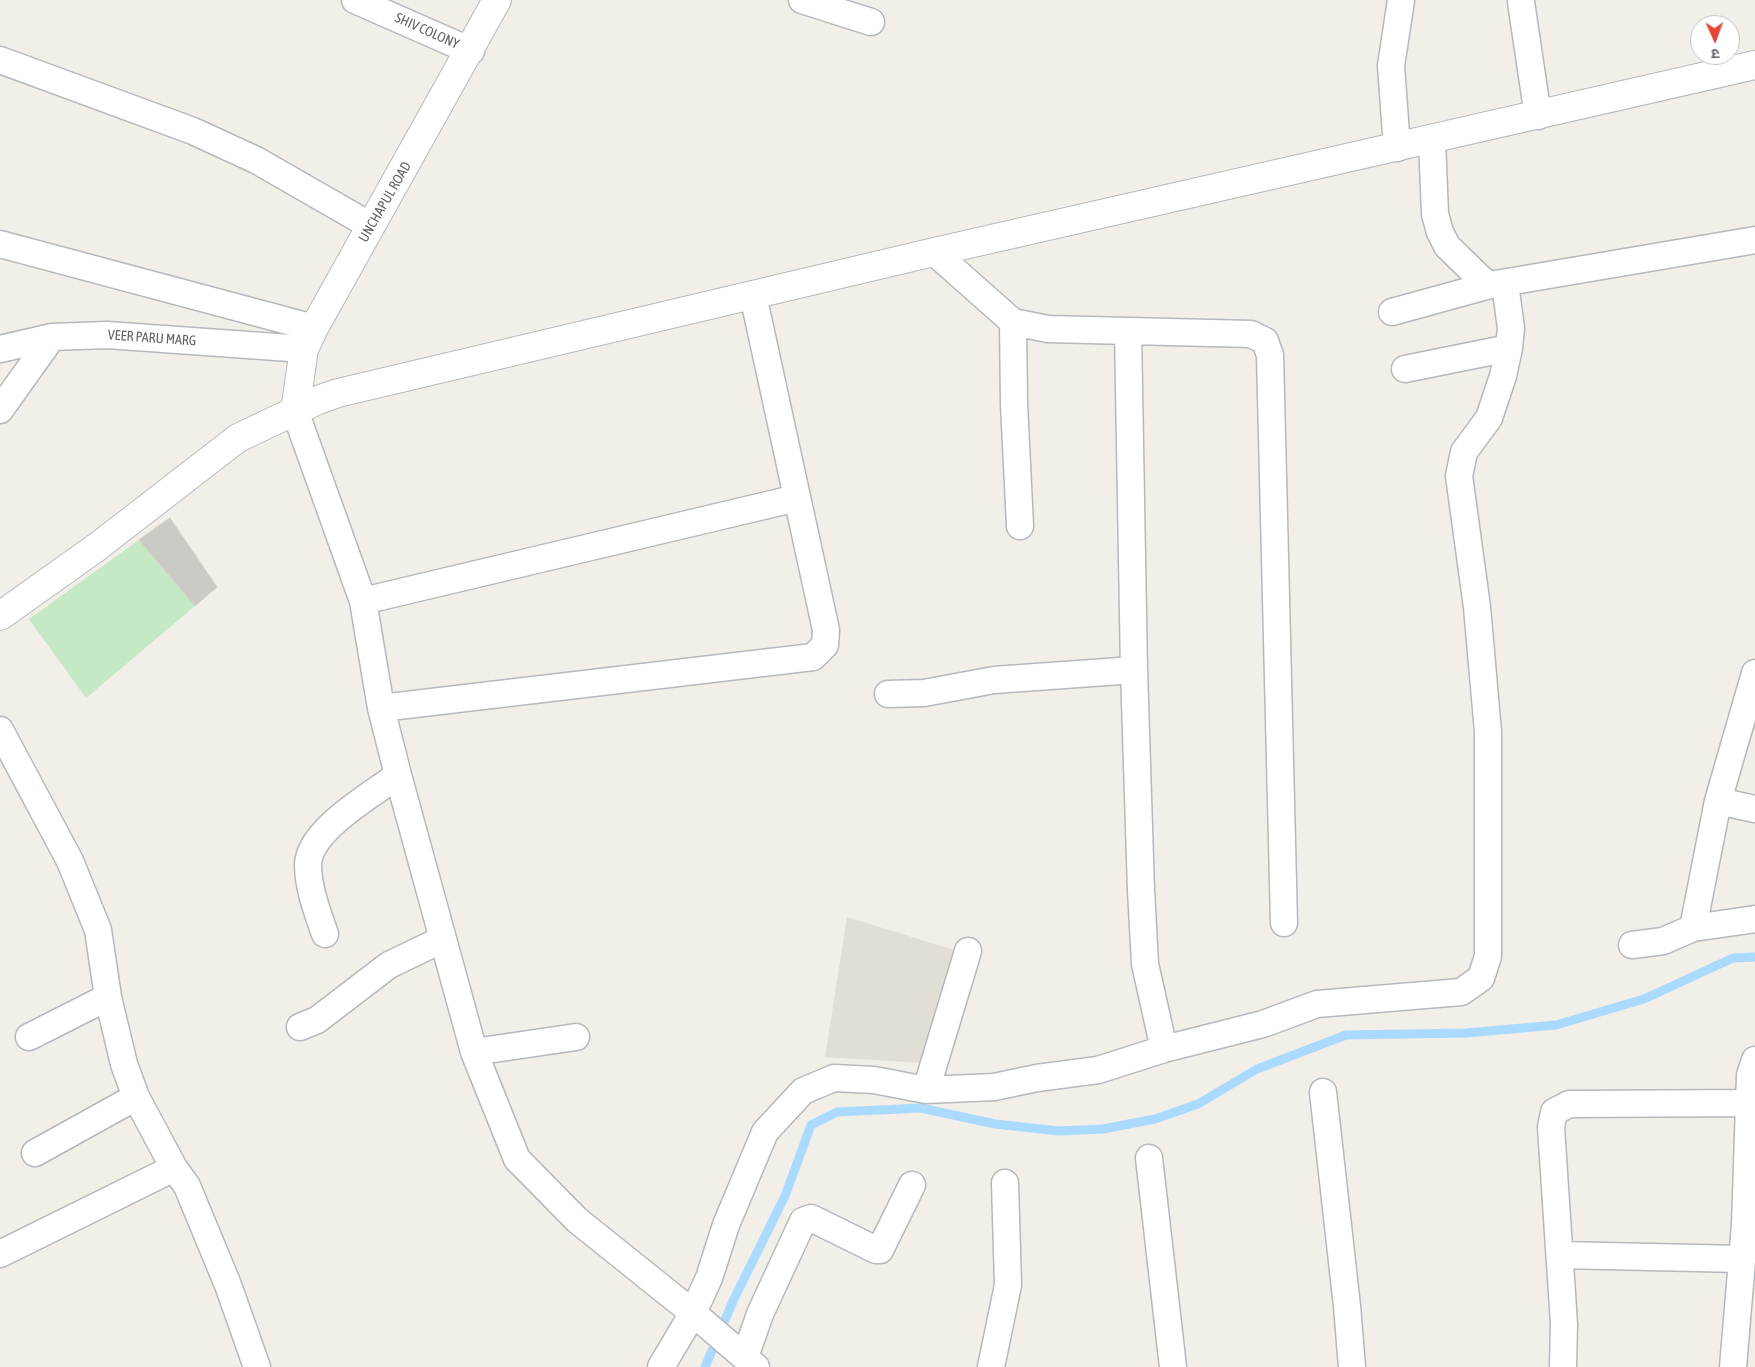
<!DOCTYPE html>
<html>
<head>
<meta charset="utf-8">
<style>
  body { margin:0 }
  #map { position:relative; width:1755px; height:1367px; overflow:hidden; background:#f1efe8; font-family:"Asap Condensed","Noto Sans Devanagari",sans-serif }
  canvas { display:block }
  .north { position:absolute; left:1690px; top:15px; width:50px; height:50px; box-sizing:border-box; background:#fff; border:1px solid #bfc1c3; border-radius:50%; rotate:178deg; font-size:14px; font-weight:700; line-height:20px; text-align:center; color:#5f6368 }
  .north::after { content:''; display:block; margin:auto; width:18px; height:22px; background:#ea4335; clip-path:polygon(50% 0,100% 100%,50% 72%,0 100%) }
</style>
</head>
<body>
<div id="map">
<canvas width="1755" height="1367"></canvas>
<div class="north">उ</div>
</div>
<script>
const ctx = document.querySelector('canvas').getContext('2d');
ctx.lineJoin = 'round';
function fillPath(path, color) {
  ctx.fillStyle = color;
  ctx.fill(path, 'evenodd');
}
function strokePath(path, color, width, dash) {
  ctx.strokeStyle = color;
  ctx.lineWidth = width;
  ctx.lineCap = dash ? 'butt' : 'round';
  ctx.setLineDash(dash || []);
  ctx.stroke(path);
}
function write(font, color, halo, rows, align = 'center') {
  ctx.font = font + ' "Asap Condensed",sans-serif';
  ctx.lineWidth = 4;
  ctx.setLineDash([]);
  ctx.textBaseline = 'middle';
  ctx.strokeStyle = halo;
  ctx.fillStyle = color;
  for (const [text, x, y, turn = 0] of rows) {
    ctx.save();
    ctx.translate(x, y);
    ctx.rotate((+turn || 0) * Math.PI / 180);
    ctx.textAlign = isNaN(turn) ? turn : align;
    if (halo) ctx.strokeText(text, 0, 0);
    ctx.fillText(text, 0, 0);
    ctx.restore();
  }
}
const education = new Path2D(`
  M847,917l107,33 -31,113 -98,-6z`);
const green = new Path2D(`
  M139,540l56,66 -109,92 -57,-79z`);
const stream = new Path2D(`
  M705,1367l29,-68 51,-103 26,-71 26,-13 84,-4 74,16 64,7 44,-2 52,-10 43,-15 59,-35 89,-34 120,-2 90,-8 88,-26 89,-41 22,-1`);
const building = new Path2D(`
  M170,518l47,69 -22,19 -56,-66z`);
const street = new Path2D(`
  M355,0l116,51
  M802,0l69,22
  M1521,2l17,114
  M0,60l193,71 63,29 115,66
  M1432,140l3,74 5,18 7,14 34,33 9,6 265,-45
  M1397,148l-6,-82 10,-66
  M0,244l314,84
  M934,252l79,70 35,7 203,5 14,7 5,14 14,568
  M1392,312l98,-27
  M1013,322l1,82 6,122
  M1128,331l6,339 7,220 4,74 19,85
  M0,349l52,-12 55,-2 197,14
  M1405,369l104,-21
  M0,410l52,-73
  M295,411l68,190 18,107 17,67 76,277 43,107 60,61 116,93 63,54
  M363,601l434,-103
  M888,694l36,-1 70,-13 140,-10
  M381,708l432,-51 12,-12 1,-15 -73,-335
  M0,730l70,131 28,69 10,67 16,67 12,33 38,71 13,18 41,99 29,82
  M1718,801l37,8
  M1693,928l25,-127 37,-128
  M325,934c-8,-23 -17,-46 -17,-70 2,-35 64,-69 90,-89
  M1632,945l31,-4 30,-13 62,-9
  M300,1027l17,-7 72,-55 54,-26
  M29,1037l79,-40
  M474,1052l102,-15
  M926,1090l42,-139
  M1323,1092l24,214 5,61
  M35,1153l101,-56
  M1149,1158l24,209
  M0,1254l174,-86
  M1560,1255l182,4
  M745,1357l15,-43 43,-93 8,-3 65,32h4l32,-65
  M661,1367l32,-54 16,-35 17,-53 39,-93 38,-41 31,-13 40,2 52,10 68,-3 43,-9 61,-8 66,-21 99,-25 54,-20 144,-12 20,-14 7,-22v-224l-11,-125 -18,-131 5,-24 25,-34 14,-42 6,-28 2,-20 -6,-44
  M991,1367l17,-82 -3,-102
  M1563,1367l1,-43 -13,-197 3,-15 15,-8 180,-1
  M1733,1367l12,-142 5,-150 5,-15`);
const secondary = new Path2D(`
  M295,411l9,-62 10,-21 183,-328
  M0,616l97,-69 141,-109 80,-38 20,-7 596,-141 821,-187`);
const streetNames = [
  ["SHIV COLONY",427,31,24],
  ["UNCHAPUL ROAD",385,202,-60],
  ["VEER PARU MARG",152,338,4]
];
fillPath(education, '#e1ded6');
fillPath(green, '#c5e8c5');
strokePath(stream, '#aadaff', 9);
fillPath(building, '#cccac5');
strokePath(building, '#d6d1c6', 1);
strokePath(street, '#b5b8bc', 29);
strokePath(secondary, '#b6babf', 30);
strokePath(street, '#fff', 26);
strokePath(secondary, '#fff', 28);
write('14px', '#5f6368', '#fff', streetNames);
</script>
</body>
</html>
